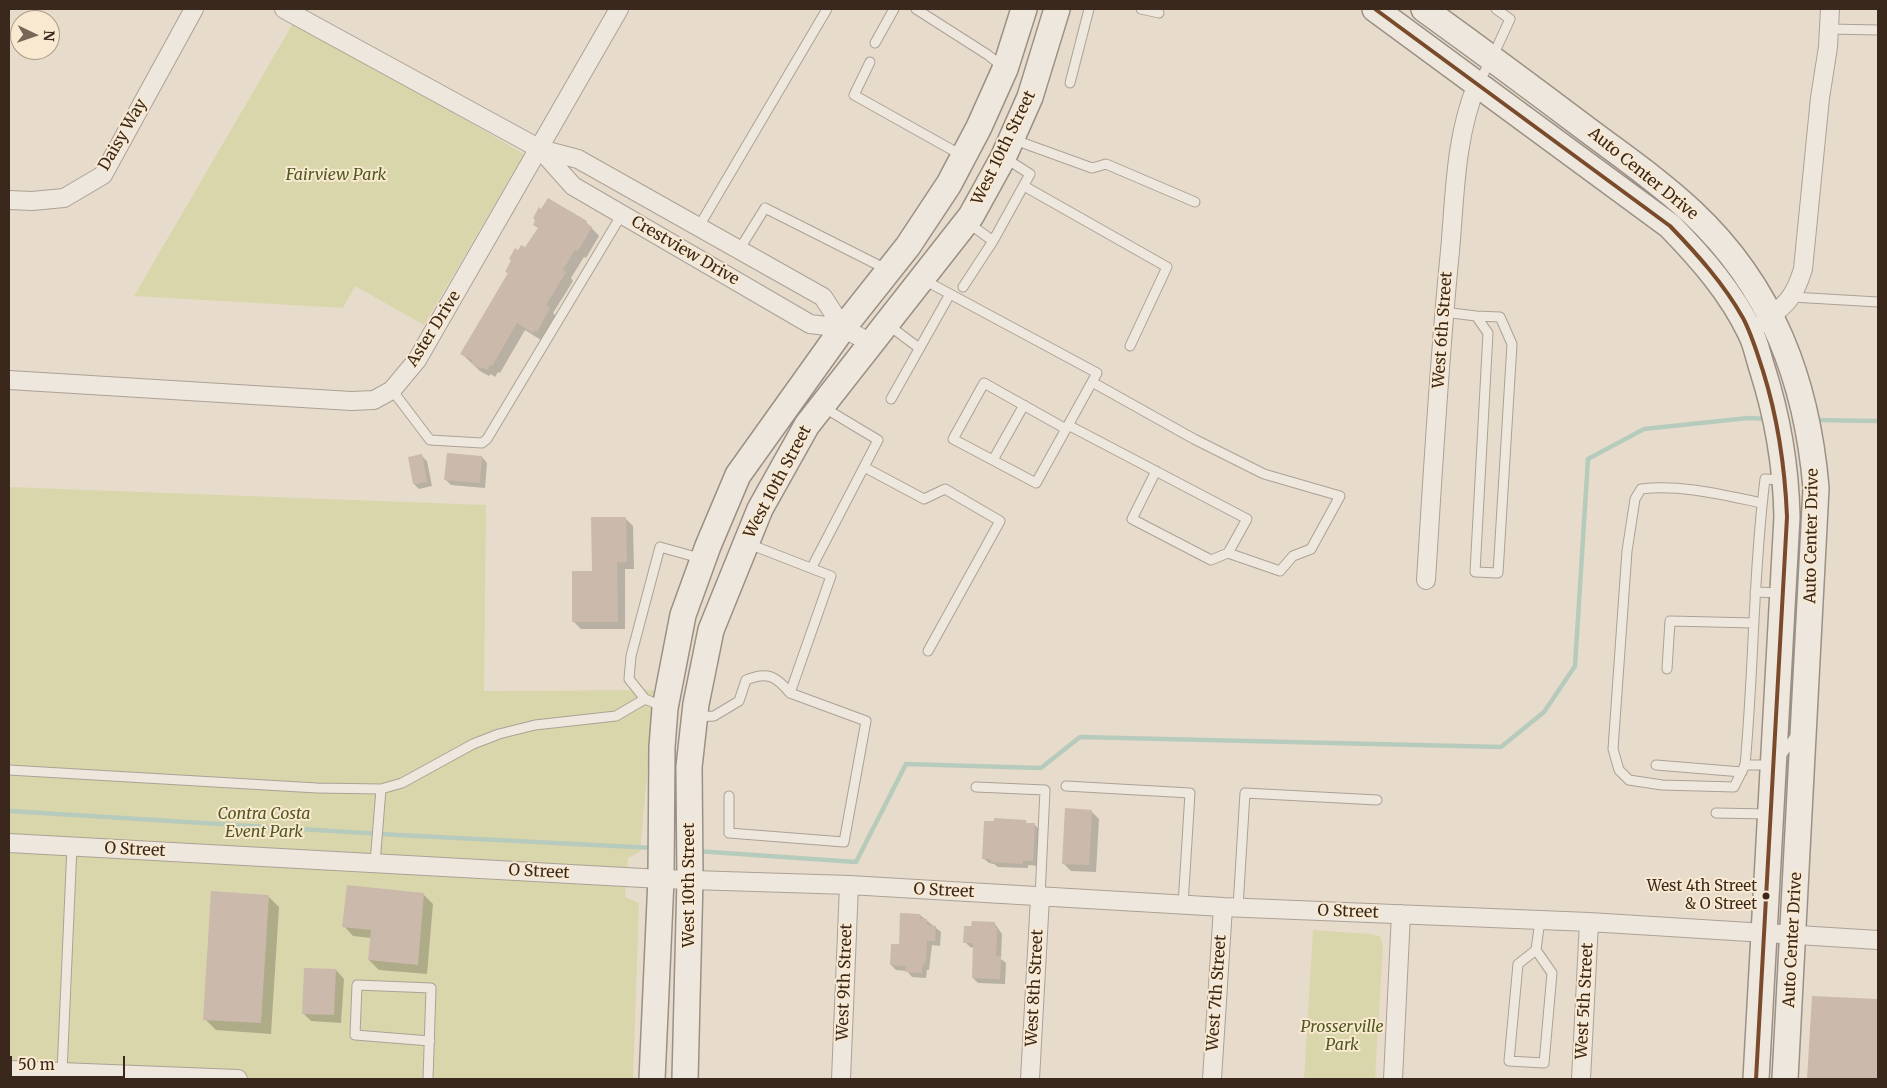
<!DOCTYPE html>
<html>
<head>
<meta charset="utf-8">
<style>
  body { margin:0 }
  #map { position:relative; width:1887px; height:1088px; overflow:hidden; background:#e7dccb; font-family:Merriweather,serif }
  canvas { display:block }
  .frame { position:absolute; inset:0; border:10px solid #3b281c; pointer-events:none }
  .north { position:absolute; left:10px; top:10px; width:50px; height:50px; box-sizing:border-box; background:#f9e9d0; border:1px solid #ad9c88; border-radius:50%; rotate:93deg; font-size:14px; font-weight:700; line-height:20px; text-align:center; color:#3b281c }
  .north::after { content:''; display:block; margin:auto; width:18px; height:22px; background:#776759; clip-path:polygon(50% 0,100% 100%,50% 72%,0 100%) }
  .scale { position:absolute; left:10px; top:1056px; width:115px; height:22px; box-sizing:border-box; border:2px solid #3b281c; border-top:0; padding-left:6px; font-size:15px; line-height:18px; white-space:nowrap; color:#3b281c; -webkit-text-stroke:4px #f9e9d0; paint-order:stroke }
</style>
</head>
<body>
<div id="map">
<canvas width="1887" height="1088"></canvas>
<div class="frame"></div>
<div class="north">N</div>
<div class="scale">50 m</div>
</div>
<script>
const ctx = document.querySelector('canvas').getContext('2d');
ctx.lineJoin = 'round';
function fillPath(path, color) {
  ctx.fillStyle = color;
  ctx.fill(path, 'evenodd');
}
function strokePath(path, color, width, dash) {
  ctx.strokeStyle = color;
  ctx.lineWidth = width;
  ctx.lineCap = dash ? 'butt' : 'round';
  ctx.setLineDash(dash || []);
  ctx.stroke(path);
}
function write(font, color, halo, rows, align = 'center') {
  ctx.font = font + ' Merriweather,serif';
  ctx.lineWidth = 4;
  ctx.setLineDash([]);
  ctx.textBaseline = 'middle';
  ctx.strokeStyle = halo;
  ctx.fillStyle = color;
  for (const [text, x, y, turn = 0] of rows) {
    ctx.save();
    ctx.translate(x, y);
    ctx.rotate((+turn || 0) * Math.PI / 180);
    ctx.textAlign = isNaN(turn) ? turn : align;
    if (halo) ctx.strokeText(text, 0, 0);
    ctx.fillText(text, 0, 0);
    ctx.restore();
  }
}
const green = new Path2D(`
  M295,20l229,134 -100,171 -69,-39 -12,22 -209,-12z
  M9,487l477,18 -2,186 171,-1 -15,162 -12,6 -3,39 14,6 -6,176h-624z
  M1313,930l57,4 10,2 3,11 -8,132h-71z`);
const shadow = new Path2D(`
  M586,222l13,14 -13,22 -2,-1 -13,21 2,3 -20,32 4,4 -12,22 -2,-1 -2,2 -16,-10 -25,43 -2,-1 -3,5 -4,-3 -2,2 -9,-5 -18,-17 47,-80 9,-22z
  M422,456l5,5 5,25 -13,3 -5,-5z
  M482,457l5,6 -2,25 -34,-3 -5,-5z
  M625,518l8,8 1,43h-9v60h-44l-8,-8 21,-49z
  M1091,811l8,8 -3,53 -25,-1 -8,-8z
  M1025,821l3,3h6l5,5 -1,37 -10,-1v3l-30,-1 -4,-3 -5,-1 -6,-5z
  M423,894l10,10 -6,70 -48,-4 -10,-10 2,-22 -18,-2 -9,-10z
  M268,896l11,11 -8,127 -55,-4 -11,-11z
  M920,915l21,17 -1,14 -8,-1 -3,25h-2l-1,8 -14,-1 -5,-6 -11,-1 -5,-5 9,-19z
  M995,924l7,10 -1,25 5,4 -1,21 -27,-1 -5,-5 1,-30 -4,-1 -5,-5z
  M336,970l8,9 -3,44 -30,-2 -8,-8z
  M1814,997l64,3v79h-70z`);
const stream = new Path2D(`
  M1814,420l64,1
  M9,811l389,24 256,13
  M696,851l160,11 50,-98 135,4 39,-31 421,10 43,-35 31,-46 13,-207 56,-30 104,-11 20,1`);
const building = new Path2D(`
  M548,198l39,23 -1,2 6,4 -14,24 -3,-1 -12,20 3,2 -20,33 4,3 -13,24 -3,-2 -1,3 -16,-10 -25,43 -2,-1 -3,5 -5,-3 -1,2 -10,-6 1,-3 -12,-6 48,-81 -3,-1 6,-12 -2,-1 6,-11 3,2 3,-5 4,2 13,-19 -5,-3 2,-5 -2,-2 6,-11 2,2z
  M447,453l35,3 -2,27 -36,-3z
  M422,454l5,28 -14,2 -5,-27z
  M591,517h35l1,45h-10l1,60h-46v-51h20z
  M1065,808l27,2 -3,55 -27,-1z
  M994,818l32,2v3h9l-2,38h-10v3l-32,-2v-3h-9l2,-38h10z
  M347,885l77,8 -6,72 -50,-5 3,-30 -29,-3z
  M211,891l58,4 -8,128 -58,-3z
  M900,913l20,1v4l7,1v6l9,1 -1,15h-8l-1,18 -2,6h-2v8l-17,-1 1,-6 -16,-1 1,-21h8z
  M972,921l23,1v6h2l-1,28 5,1 -1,22 -28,-1 1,-35h-10l1,-17h7z
  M304,968l32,1 -2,46 -32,-1z
  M1812,996l66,3v80h-71z`);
const lane = new Path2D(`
  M916,9l72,46 15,12
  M1141,9l18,4
  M1829,29l49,1
  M875,43l19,-34
  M870,62l-16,33 109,61
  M1479,82l13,-24 18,-39 -14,-10
  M1070,83l19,-74
  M1012,139l80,29 14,-4 89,38
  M1024,186l143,81 -37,79
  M698,228l129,-219
  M993,241l37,-67 -25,-16
  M739,250l26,-42 121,61
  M924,280l173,93 -31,56 -82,-46 -31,56 83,44 30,-54
  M963,287l30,-46 -26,-19
  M1792,297l86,5
  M1444,312l32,4 12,17 -13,239 23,1 14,-229 -12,-27 -24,-1
  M887,324l32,24
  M392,390l38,50 52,3 5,-4 135,-225
  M891,399l59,-105
  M1068,425l179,94 -19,34 52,18 13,-15 18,-7 29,-53 -76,-22 -70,-35 -102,-57
  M993,460l31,-55
  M864,467l60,32 21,-10 55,32 -72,130
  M1156,471l-24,48 79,41 17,-7
  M1762,503c-39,-8 -81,-19 -121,-14l-6,10 -8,52 -14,198 6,21 10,10 33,5 72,2 11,-22c9,-95 8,-191 20,-286l19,1
  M812,567l66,-127 -55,-33
  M1755,592l26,1
  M1667,669l3,-48 84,2
  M664,707l-19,-8 -16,-20 2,-23 29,-109 43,12
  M695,717l19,-1 25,-15 7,-21c21,-9 30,-4 44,13
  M1656,765l86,7
  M1745,765h29l23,-31
  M9,770l308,18 64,1 21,-6 71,-39 26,-10 36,-9 81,-9 29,-17
  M1066,786l124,7 -7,112
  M976,787l69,3 -5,107
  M729,796v37l115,9 22,-121 -76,-28 41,-117 -82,-32
  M1716,813l53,1
  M375,863l6,-74
  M1238,907l7,-114 132,7
  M1536,950l16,23 -8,90 -35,-2 9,-97 18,-14 4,-30
  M62,1072l10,-226
  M428,1079l3,-91 -74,-3 -2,50 75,6`);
const street = new Path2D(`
  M284,9l256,140 38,10 245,138 20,31
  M540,149l33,37 237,138 33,4 28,15
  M9,200l23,1 32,-3 39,-23 91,-166
  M1763,323c23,-19 31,-24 40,-54l17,-171 8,-51 2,-38
  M9,380l342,21 23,-1 18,-10 25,-30 202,-351
  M1426,580c7,-110 13,-220 24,-329 5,-56 5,-114 27,-167
  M9,843l652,36 188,6 374,22 366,15 289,18
  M9,1070l229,9
  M841,1079l8,-194
  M1030,1079l10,-182
  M1212,1079l11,-172
  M1393,1079l8,-165
  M1581,1079l8,-157`);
const secondary = new Path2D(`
  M1375,9l295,217c31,32 61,66 80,106 6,11 8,24 12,36 16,50 24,96 25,149l-31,562
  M1424,9c54,39 108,79 161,119 36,27 74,53 107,84 80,75 115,169 124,276l-31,591
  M652,1079l9,-200 1,-132 3,-39 18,-93 25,-69 30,-71 105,-147 65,-82 41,-62 30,-57 26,-58 19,-60
  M685,1079l5,-200 -1,-112 7,-63 15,-74 49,-121 47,-84 164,-209 32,-58 27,-61 27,-88`);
const bus1 = new Path2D(`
  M1375,9l295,217c27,28 54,58 73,92 9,17 14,35 20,53 15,48 22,96 24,146l-31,562`);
const markers = [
  [1766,896,4.5,"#3b281c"]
];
const busNames = [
  ["West 4th Street",1757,887],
  ["& O Street",1757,905]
];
const streetNames = [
  ["Daisy Way",123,135,-60],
  ["West 10th Street",1004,148,-64],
  ["Auto Center Drive",1643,174,39],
  ["Crestview Drive",685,251,30],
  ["Aster Drive",434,329,-58],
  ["West 6th Street",1443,330,-86],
  ["West 10th Street",778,482,-62],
  ["Auto Center Drive",1812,536,-89],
  ["O Street",135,850,3],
  ["O Street",539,872,3],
  ["West 10th Street",689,885,-90],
  ["O Street",944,891,3],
  ["O Street",1348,912,2],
  ["Auto Center Drive",1793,940,-87],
  ["West 9th Street",845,982,-88],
  ["West 8th Street",1035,988,-87],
  ["West 7th Street",1217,993,-86],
  ["West 5th Street",1585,1001,-87]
];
const parkNames = [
  ["Fairview Park",336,175],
  ["Contra Costa",264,814],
  ["Event Park",264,832],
  ["Prosserville",1342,1027],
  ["Park",1342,1045]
];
fillPath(green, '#dad6ac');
fillPath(shadow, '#0003');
strokePath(stream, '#b7cbbd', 4.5);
fillPath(building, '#cbb9ac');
strokePath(lane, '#aca195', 11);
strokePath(street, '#aca195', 20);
strokePath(secondary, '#9b9084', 28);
strokePath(lane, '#eee7de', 9);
strokePath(street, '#eee7de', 18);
strokePath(secondary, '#eee7de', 25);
strokePath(bus1, '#7a4b2a', 4);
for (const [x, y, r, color] of markers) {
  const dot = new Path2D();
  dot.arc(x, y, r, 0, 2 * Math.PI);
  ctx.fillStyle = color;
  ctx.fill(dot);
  strokePath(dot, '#f9e9d0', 2);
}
write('15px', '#3b281c', '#f9e9d0', busNames, 'right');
write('16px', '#3b281c', '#f9e9d0', streetNames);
write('italic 16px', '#505920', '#f9e9d0', parkNames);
</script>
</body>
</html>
